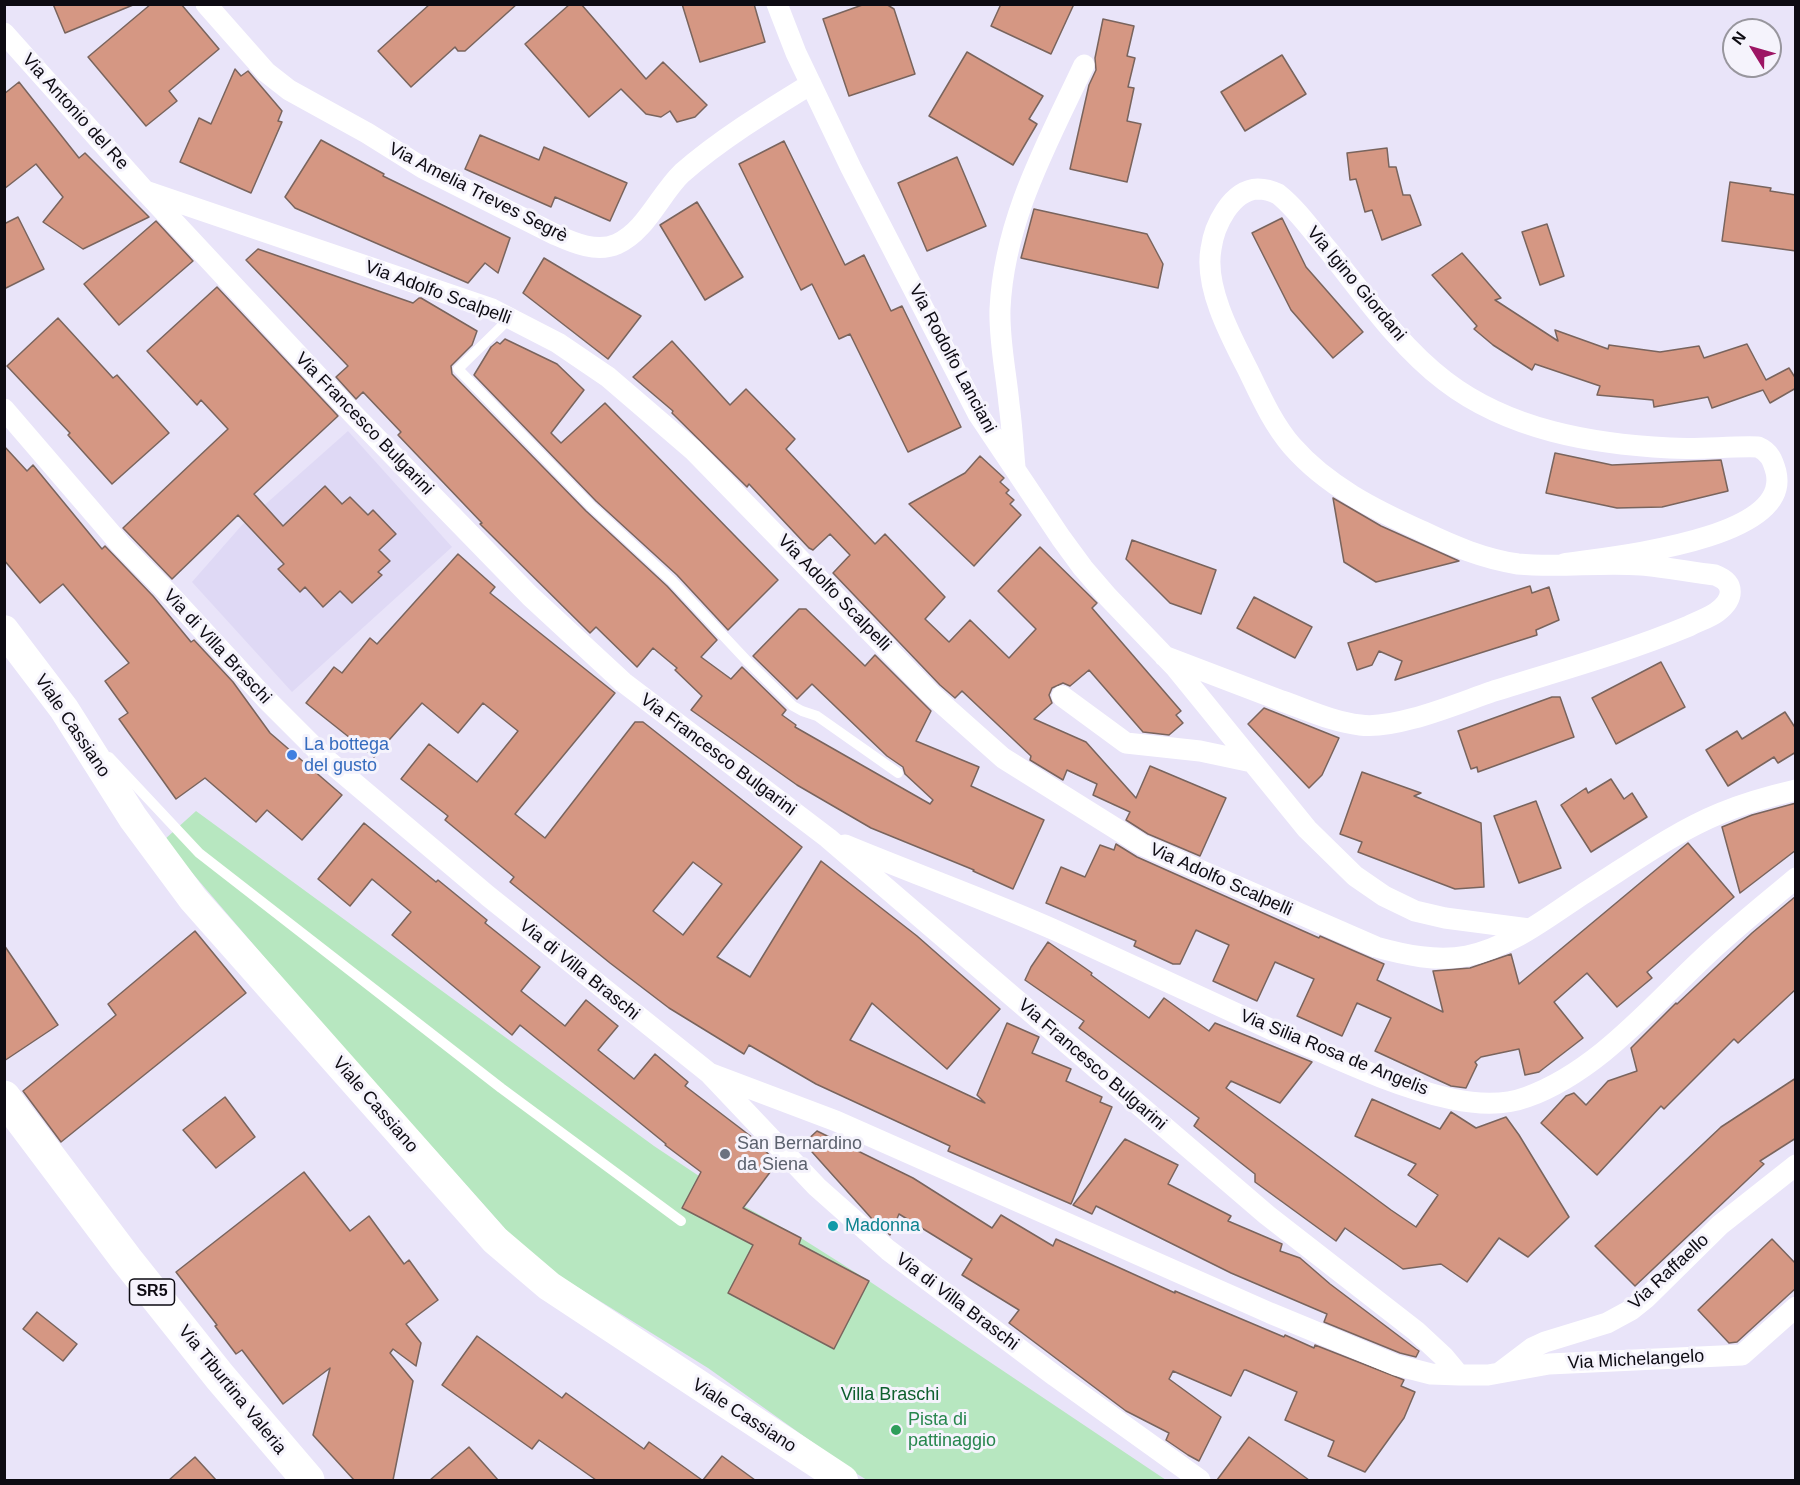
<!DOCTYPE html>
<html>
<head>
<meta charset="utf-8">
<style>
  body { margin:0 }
  #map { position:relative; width:1800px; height:1485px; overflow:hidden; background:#e9e4f9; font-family:Arial,sans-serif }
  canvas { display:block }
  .frame { position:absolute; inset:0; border:6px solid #0d0b12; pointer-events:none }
  .north { position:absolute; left:1722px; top:18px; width:60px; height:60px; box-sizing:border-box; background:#f5f3fc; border:2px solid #98969e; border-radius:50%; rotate:307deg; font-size:16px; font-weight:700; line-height:24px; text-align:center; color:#0d0b12 }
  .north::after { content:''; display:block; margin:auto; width:21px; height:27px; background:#9d1564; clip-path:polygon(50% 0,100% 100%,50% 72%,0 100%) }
</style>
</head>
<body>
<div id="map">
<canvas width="1800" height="1485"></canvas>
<div class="frame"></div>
<div class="north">N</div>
</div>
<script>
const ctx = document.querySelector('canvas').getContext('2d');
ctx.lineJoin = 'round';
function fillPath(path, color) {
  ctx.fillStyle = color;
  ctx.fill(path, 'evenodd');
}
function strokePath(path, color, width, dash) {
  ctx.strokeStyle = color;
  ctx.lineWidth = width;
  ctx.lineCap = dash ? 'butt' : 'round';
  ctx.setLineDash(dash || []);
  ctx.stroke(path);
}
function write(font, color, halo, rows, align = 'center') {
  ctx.font = font + ' Arial,sans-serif';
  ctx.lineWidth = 6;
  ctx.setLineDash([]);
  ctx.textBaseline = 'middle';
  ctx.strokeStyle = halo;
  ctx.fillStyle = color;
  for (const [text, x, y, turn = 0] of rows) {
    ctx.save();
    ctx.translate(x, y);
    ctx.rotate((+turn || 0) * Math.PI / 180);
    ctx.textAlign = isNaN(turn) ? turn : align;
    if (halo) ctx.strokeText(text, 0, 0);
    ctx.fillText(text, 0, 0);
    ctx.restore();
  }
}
const built = new Path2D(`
  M348,431l104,116 -160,145 -100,-110 50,-57z`);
const green = new Path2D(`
  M196,811l458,335 90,60 57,32 68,43 297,199h-299l-10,-6 -149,-106 -176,-109 -244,-274 -124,-145z`);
const building = new Path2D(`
  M53,4h80v1l-68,28z
  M151,4h30l38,45 -50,42 8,10 -31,25 -58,-69z
  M430,4h87l-52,47h-7l-3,-4 -44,40 -33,-36z
  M570,4h11l65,75 17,-17 44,43 -12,12 -18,5 -7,-11 -9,6 -15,-3 -25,-25 -32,28 -64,-73z
  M682,4h72l11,38 -65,20z
  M865,4h21l8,5 21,65 -66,22 -26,-77z
  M1001,4h73l-23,50 -60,-28z
  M1103,19l31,7 -7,30 8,2 -7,29 6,1 -7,33 14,3 -14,58 -57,-13 19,-84 7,-15 -1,-12z
  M967,52l76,44 -14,23 8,5 -24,41 -84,-49z
  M1282,55l24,39 -61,37 -24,-39z
  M235,69l6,7 7,-5 34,40 -4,10 4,1 -31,71 -71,-31 19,-44 12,6z
  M19,82l60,76 6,-5 64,64 -66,32 -40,-27 20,-25 -27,-33 -32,25v-95z
  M480,135l59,25 5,-13 83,36 -17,38 -55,-24 -4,10 -86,-38z
  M321,140l63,34 -1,2 127,62 -12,35 -13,-10 -17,20 -173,-75 -10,-11z
  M784,141l61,124 19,-10 27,56 11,-5 59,121 -53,25 -58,-118 -11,5 -27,-55 -11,6 -62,-126z
  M1387,148l2,19h7l7,28h7l11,30 -39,15 -10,-30 -7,2 -9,-33 -6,1 -3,-27z
  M957,157l29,69 -59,25 -29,-68z
  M1730,182l41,6 -1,3 26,4v56l-74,-10z
  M697,202l46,75 -38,23 -45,-75z
  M1034,209l113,25 16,30 -5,24 -137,-30z
  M18,217l26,52 -40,20v-65z
  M1282,218l24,49 57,65 -30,26 -42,-48 -39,-77z
  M156,221l37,40 -74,64 -35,-41z
  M1547,224l17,52 -24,9 -18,-53z
  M258,249l155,54 6,-5h2l56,33 -5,14 -21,21 1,8 134,137 81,75 50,54 -16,17 30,22 11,-12 44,43 -4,5 14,10 -1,2 135,77 3,-4 -28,-26 -2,-7 -16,-11 -75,-72 -15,15 -44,-43 46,-47h7l59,57 10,-11 56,56 -15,30 63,26 -8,19 73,34 -31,69 -40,-18 1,-1 -103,-42 -74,-43 -106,-75 11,-14 -27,-26 2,-2 -24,-20 -16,19 -41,-40 -6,6 -110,-109 2,-1 -84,-88 3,-3 -38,-40 -7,7 -20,-22 12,-11 -102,-106z
  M1462,253l39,45 -6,2 63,41 -3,-11 53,19 1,-4 51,7 39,-6 5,12 43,-14 19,36 23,-12 7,11v9l-26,15 -7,-13 -51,18 -4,-11 -54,10 -1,-7 -56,-5 3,-9 -65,-22 -3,6 -39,-25 -19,-16 3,-3 -45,-51z
  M544,258l97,58 -33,43 -85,-66z
  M217,287l121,129 -84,78 29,32 42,-40 17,18 8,-7 18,18 5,-5 23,24 -17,16 11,11 -12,11 4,3 -30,28 -12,-12 -17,16 -18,-20 -5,5 -22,-23 6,-5 -46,-49 -66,64 -49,-51 105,-99 -27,-29 -4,5 -50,-54z
  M58,318l55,60 4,-3 52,58 -57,51 -44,-49 2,-2 -63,-67z
  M505,339l52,25 27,26 -33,43 10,10 44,-40 173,177 -50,50 -51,-55 -81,-74 -122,-126 17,-28 6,-5 3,2z
  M672,341l58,64 16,-16 49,50 -9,10 89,95 10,-10 60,63 -20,22 24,23 21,-22 39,38 27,-29 -38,-38 42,-44 57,56 -5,5 89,103 -5,4 7,8 -14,12 -26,-3 -54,-62 -19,16 -7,-3 -11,5 -3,7 3,8 -18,16 52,23 50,56 14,-32 76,32 -26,58 -52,-22 -22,-14 4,-8 -37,-17 4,-11 -30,-14 -4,10 -33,-20 1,-4 -69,-65 -7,7 -15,-13 -107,-112 17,-18 -20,-21 -17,16 -4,-2 -60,-64 -2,3 -75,-74 1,-2 -40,-34z
  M4,446l23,25 6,-6 69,84 3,-3 48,50 38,46 3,-2 39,42 37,51 72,62 -40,45 -35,-30 -11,12 -51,-44 -29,21 -57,-80 9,-6 -23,-32 24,-18 -66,-79 -23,19 -36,-43z
  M1555,453l57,12 109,-5 7,31 -66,16 -45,1 -71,-15z
  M980,456l24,22 -4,4 9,8 -3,3 8,7 -4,4 11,11 -47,51 -65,-62 56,-31z
  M1333,498l48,28 78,35 -83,21 -32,-20z
  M1132,540l84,30 -15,44 -31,-11 -44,-44z
  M458,554l37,33 -5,6 125,100 -100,121 30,24 90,-116h8l159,125 -85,110 33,20 71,-116 96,75 83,73 -53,60 -75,-66 -22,37 135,63 -8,-8 30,-72 32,14 -7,16 39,16 -5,12 36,16 -2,5 12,5 -41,97 -123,-53 2,-5 -134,-62 -67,-39 -5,9 -75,-46 -59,-45 -100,-81 4,-5 -69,-57 3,-4 -47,-37 28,-35 48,38 41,-51 -35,-28 -25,30 -36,-30 -48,54 -68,-54 28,-36 8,6 28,-35 7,6zM693,862l29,22 -39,51 -30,-24z
  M1530,586l2,7 17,-6 10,33 -23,10 1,5 -142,45 7,-19 -23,-10 -7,14 -15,5 -9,-27z
  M1254,597l58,30 -17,31 -58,-30z
  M1661,662l24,45 -69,37 -24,-46z
  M1552,697h8l14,40 -96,35 -1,-5 -6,2 -13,-38z
  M1264,708l75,30 -17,37 -13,13 -61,-64z
  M1785,712l11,17v23l-18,11 -4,-6 -46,29 -22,-36 31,-19 5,8z
  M1362,772l59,21 -7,3 67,27 3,64 -29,2 -97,-37 4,-10 -22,-8z
  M1611,779l13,20 8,-6 15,24 -56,35 -30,-47 25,-17 2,5z
  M1536,801l25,67 -42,15 -25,-67z
  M1796,803v47l-56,43 -18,-66 30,-12z
  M364,823l72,59 2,-2 49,40 -2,3 55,44 -19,24 44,35 21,-26 32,26 -20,24 36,29 21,-25 33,28 -3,4 68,52 24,25 -34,45 58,30 -2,6 70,37 -35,68 -106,-56 25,-48 -71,-37 19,-36 -36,-27 1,-1 -146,-119 -8,10 -120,-100 19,-23 -39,-33 -22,27 -32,-27z
  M1688,843l46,54 -87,75 5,6 -35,29 -30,-34 -33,29 29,36 -44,34 -14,3 -6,-26 -38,8 -6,5 2,3 -11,23 -15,-2 -76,-35 16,-33 -34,-15 -15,33 -45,-20 17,-37 -39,-17 -18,39 -44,-20 16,-36 -33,-15 -16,34h-7l-39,-18 2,-5 -90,-38 15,-36 24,10 15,-32 14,5 2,-6 21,13 182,81 1,-2 64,28 -7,16 66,32 -10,-41 37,-3 41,-14 8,30z
  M1796,896v93l-58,54 -4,-4 -70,70 -3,-3 -64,69 -56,-52 25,-27 8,-3 12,12 22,-24 29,-10 -6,-23 45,-45 1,1 75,-71z
  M195,931l51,62 -185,149 -38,-51 93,-76 -8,-11z
  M1048,942l44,31 -1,2 58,43 15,-20 45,33 6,-8 97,39 -32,41 -49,-22 -5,7 165,122 25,17 22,-32 -30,-20 8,-11 -61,-28 17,-37 68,30 11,-17 25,16 30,-11 13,18 50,82 -41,40 -29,-19 -32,44 -26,-18 -38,5 -58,-41 -9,13 -81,-59v-8l-61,-48 5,-8 -120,-90 5,-7 -59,-41 6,-13z
  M4,945l54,80 -54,36z
  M1796,1078v60l-36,23 4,3 -129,122 -40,-40 126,-119z
  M225,1097l30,40 -39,31 -33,-38z
  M817,1131l96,47 79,50 9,-13 52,31 3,-7 119,54v-2l109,46 1,-2 29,13 1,-3 89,35 -3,6 14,6 -11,26 -39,54 -37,-16 6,-15 -49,-21 12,-28 -51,-22h-2l-13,26 -58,-25 -4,8 52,38 -22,44 -11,-6 -22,-15 3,-7 -43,-22 -117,-88 10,-13 -57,-35 10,-16 -73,-45 -9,21 -17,-15 -69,-77z
  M1125,1139l53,26 -10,19 63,32 -3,5 54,23 -2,7 20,7 30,26 86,65 3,2 -3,6 -16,-4 -76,-31 3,-8 -96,-41 -135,-67 -4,8 -19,-9z
  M304,1172l46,59 19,-15 35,48 5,-4 29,40 -32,24 15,19 -5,23 -23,-17 -3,4 23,28 -20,99h-39l-41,-45 17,-67 -47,36 -41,-54 -6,4 -21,-28 2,-1 -41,-53z
  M1772,1239l24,25v24l-59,54 -8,1 -31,-33z
  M37,1312l40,32 -14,17 -40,-32z
  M477,1336l85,62 4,-5 78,56 5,-7 53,38h-106l-57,-40 -7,9 -90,-64z
  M1249,1437l31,22 29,21h-92z
  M469,1447l29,33h-68z
  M722,1456l33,24h-52z
  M195,1457l21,23h-47z`);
const lane = new Path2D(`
  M510,318l-52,51 133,137 81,75 76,81 45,44 9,5 15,5 81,57
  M109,757l90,96 302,235 180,133`);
const street = new Path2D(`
  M206,4l60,68 23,18 78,43 56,35 133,67c18,8 41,18 61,9 29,-13 43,-50 65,-71 39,-34 85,-62 129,-89
  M777,4l19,49 55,115 127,246 83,124 22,30 25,29 68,71 131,161 48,47 29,20 31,15 30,7 84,11
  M4,33l141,158 209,224 176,181 93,86 205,156 439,377 149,116 28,26 15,18 -28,-1 -35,-9 -126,-52 -434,-192 -127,-48
  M148,192l344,117 66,34 50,34 85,73 238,244 72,64 139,87 234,102c29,8 61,15 91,9 43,-9 80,-38 116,-62 45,-28 89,-61 138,-81 24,-10 49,-17 75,-23
  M4,409l117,136 52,53 93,101 60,60 162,137 221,177 108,114 71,63 167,126 145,104
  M1015,467c-2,-21 -3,-42 -6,-63 -3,-32 -10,-63 -9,-95 4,-89 47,-165 84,-244
  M1164,656c39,15 79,30 118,45 26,9 51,21 78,24 35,5 96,-21 131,-33 67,-21 133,-39 198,-66 9,-5 20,-8 28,-14 17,-13 19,-29 -2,-37 -25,-3 -50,-8 -74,-10 -41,-3 -83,3 -123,-1 -34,-5 -65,-18 -96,-33 -47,-21 -95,-45 -130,-85 -19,-22 -31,-49 -44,-76 -17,-33 -44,-83 -37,-121 3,-23 20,-59 47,-60 7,0 14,2 20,5 18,14 35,38 50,56 36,45 71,96 117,131 64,49 147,63 225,67 29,2 59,-2 88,-1 12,5 15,14 18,25 16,69 -170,85 -213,92
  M1062,696l64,47 74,8 52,11
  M845,845c70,29 142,55 212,86 79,36 158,73 237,109 50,22 105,48 158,59 24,5 51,7 75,-2 69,-25 122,-88 174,-137 30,-29 63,-55 95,-82
  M1499,1373l33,-25 13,-6 62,-19 24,-13 15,-12 74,-73 76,-60
  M1459,1375h29l61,-11 193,-9 54,-48`);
const secondary = new Path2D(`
  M4,630l60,79 69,109 60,81 302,341 54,46 294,194`);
const primary = new Path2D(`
  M4,1097l122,162 94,118 88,103`);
const markers = [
  [292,755,6,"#3f7fe0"],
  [725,1154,6,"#6b7280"],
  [833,1226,6,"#0f9aa8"],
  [896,1430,6,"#2e9e5b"]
];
const shields = [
  [152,1292,45]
];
const shieldNames = [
  ["SR5",152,1292]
];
const streetNames = [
  ["Via Antonio del Re",75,112,48],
  ["Via Amelia Treves Segrè",478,193,27],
  ["Via Igino Giordani",1356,284,50],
  ["Via Adolfo Scalpelli",438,293,20],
  ["Via Rodolfo Lanciani",952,359,62],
  ["Via Francesco Bulgarini",364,424,46],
  ["Via Adolfo Scalpelli",834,593,46],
  ["Via di Villa Braschi",217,647,47],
  ["Viale Cassiano",72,726,56],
  ["Via Francesco Bulgarini",718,755,37],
  ["Via Adolfo Scalpelli",1221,880,24],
  ["Via di Villa Braschi",579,970,39],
  ["Via Silia Rosa de Angelis",1334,1053,22],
  ["Via Francesco Bulgarini",1092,1065,41],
  ["Viale Cassiano",375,1105,49],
  ["Via Raffaello",1669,1272,-43],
  ["Via di Villa Braschi",957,1302,37],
  ["Via Michelangelo",1636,1360,-3],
  ["Via Tiburtina Valeria",232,1390,51],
  ["Viale Cassiano",744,1416,33]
];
const shopNames = [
  ["La bottega",304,745],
  ["del gusto",304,766]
];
const worshipNames = [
  ["San Bernardino",737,1144],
  ["da Siena",737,1165]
];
const cultureNames = [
  ["Madonna",845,1226]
];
const parkNames = [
  ["Villa Braschi",890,1395]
];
const leisureNames = [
  ["Pista di",908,1420],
  ["pattinaggio",908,1441]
];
fillPath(built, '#dfd9f5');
fillPath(green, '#b7e7c0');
fillPath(building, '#d59783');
strokePath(building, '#79645d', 1.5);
strokePath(lane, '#fff', 10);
strokePath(street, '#fff', 21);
strokePath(secondary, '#fff', 30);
strokePath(primary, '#fff', 33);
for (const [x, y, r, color] of markers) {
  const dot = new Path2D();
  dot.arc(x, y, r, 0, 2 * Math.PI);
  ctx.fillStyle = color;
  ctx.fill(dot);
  strokePath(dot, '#f5f3fc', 2);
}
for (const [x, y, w] of shields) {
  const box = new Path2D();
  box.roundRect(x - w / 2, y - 13, w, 26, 4.5);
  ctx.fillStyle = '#f5f3fc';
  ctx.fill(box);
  strokePath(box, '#0d0b12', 1.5);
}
write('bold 16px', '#0d0b12', null, shieldNames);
write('18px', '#0d0b12', '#f5f3fc', streetNames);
write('18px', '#366cbe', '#f5f3fc', shopNames, 'left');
write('18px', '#5b616d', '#f5f3fc', worshipNames, 'left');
write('18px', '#0d838f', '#f5f3fc', cultureNames, 'left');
write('18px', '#0d5f2d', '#f5f3fc', parkNames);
write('18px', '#27864d', '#f5f3fc', leisureNames, 'left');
</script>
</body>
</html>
